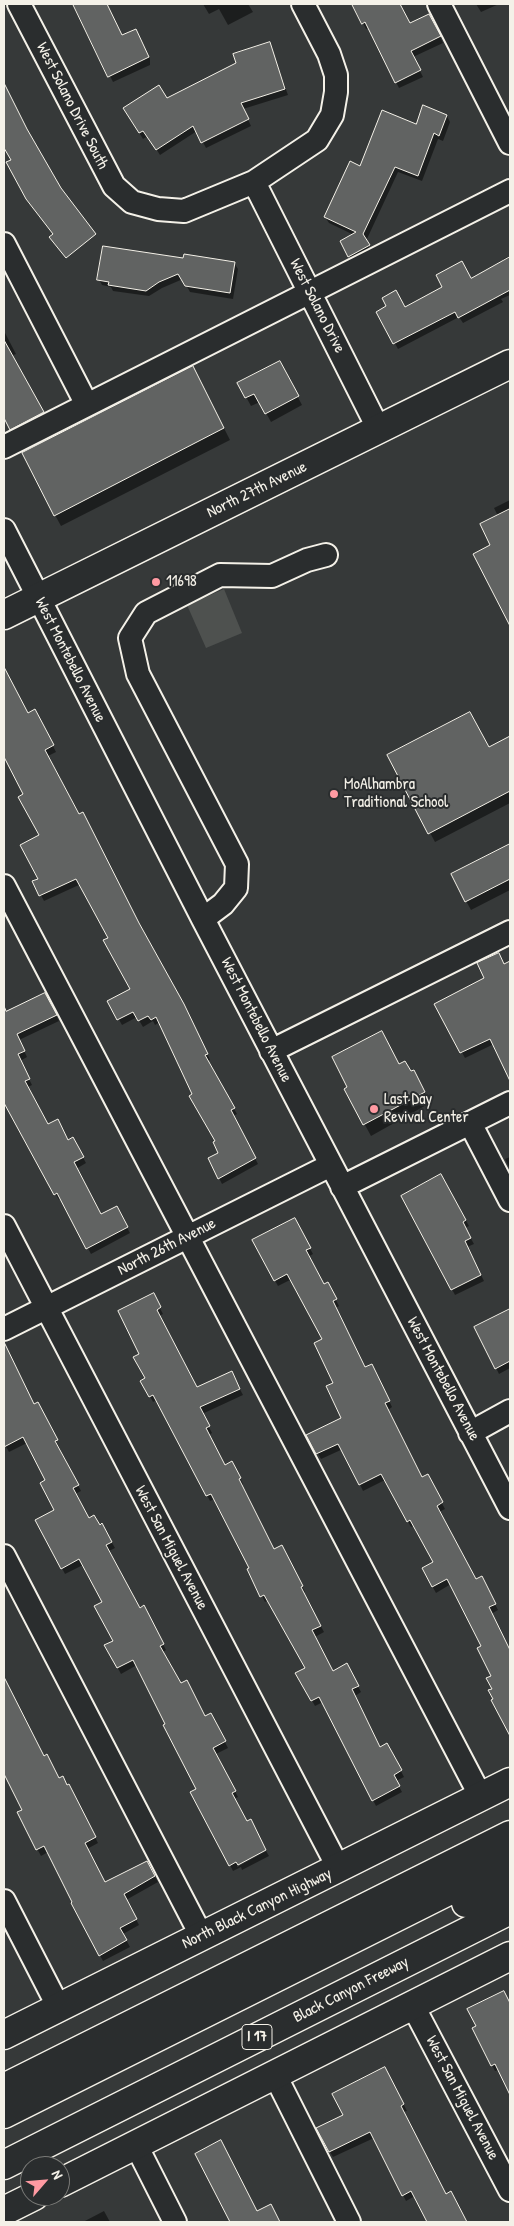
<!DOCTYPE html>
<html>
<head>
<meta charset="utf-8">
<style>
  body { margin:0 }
  #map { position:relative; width:514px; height:2226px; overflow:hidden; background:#363939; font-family:"Patrick Hand",sans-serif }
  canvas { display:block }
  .frame { position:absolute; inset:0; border:5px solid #f4f1e8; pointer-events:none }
  .north { position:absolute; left:20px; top:2156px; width:50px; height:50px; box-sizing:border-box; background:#2a2d2e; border:1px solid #7b7b78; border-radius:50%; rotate:63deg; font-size:14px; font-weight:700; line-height:20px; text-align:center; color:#f4f1e8 }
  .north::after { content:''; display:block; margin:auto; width:18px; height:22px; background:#ff9aa2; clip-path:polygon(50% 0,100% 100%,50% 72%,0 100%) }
</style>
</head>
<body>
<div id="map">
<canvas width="514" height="2226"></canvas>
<div class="frame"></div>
<div class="north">N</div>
</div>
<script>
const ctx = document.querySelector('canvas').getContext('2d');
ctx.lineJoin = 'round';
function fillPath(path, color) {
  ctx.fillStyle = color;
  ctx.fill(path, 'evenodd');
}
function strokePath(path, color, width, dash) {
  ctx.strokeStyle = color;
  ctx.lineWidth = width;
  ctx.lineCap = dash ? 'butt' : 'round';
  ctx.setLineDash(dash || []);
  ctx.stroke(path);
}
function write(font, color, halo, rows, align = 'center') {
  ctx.font = font + ' "Patrick Hand",sans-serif';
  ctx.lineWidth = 4;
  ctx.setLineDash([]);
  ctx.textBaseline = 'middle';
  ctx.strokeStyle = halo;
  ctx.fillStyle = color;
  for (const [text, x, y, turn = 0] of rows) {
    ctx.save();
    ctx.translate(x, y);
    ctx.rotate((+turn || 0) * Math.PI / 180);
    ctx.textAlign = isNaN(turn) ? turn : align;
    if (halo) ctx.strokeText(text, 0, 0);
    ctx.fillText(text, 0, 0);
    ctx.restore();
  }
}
const green = new Path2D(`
  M224,589l18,44 -36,15 -19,-43z`);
const shadow = new Path2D(`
  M74,4h32l16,33 16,-1 12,23v6l-37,17z
  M203,4h45l5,8 -25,13 -9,-16 -10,5z
  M353,4h46l11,21 22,-4 11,22 -30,14 10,20 -24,11 -30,-60 -3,1z
  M476,4h23l-18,8z
  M269,43l19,52 -45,14 8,17 -45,22 -9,-17 -37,24 -12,-19 -5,3 -15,-24 39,-16 70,-36z
  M4,84l26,52 27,103 -30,-41 -15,-38 -8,-15z
  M447,116l3,6 -7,19 -5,-2 -16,42 -24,-9 -32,69 6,11 -19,10 -11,-21 12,-6 -25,-12 -4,-6 36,-49 56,-43z
  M510,256v39l-9,4 2,3 -40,21 -4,-6 -61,32 -20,-37 27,-4 65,-28 34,-18 -1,-3z
  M184,259l50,4 4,6 -5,30 -43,-7 -7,-13 -21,9 -13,8 -36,-5 -2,-4 -9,-2 -3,-6z
  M4,331l12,23 -5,2 35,62 -35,13 -7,-12z
  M283,369l19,36 -31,17 -11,-20 -9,4 -12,-22z
  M199,379l31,61 -169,86 -6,-11z
  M510,500v123l-35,-69 17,-8 6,-30 -4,-8z
  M4,669l24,45 10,3 18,35 -8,4 139,255 23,49 -3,2 30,52 -4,2 25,48 -36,20 -3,-6 1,-25 -3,-11 -57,-120 -5,3 -2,-4 -10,6 -6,-10 -15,8 -13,-23 22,-13 -22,-51 -28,-54 -37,17 -10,-19 5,-3 1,-43 -15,-41 -21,-39z
  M510,737v66l-75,39 -47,-87 100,-6z
  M510,845v45l-39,20 -19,-35z
  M510,962v100l-6,3 -10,-21 -29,14 -29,-53 50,-26z
  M44,994l15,27 -40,19 8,17 -7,4 12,24 -4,2 20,39 20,15 8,4 10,18 -10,6 25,47 15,-8 14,25 -39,21 -30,-56 -2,2 -26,-44 -29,-60v-82z
  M399,1066l12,7 2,-1 17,31 -59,33 -25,-46z
  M510,1157v12l-5,-10z
  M441,1176l28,50 -4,2 9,16 -7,3 17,34 -29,14 -52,-99z
  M294,1219l19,35 -5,3 16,28 3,-2 12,23 -3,2 29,61 10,2 17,36 -4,3 34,69 5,-3 18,33 -6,3 36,68 9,3 14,27 -7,4 19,38v81l-17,-33 2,-1 -2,-23 -10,-29 -32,-63 -15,9 -13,-24 12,-6 -20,-38 -4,2 -26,-47 -22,11 -20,-42 -22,10 -13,-23 35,-17 -19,-79 -32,-61 -14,7 -24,-45z
  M153,1295l10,19 -4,2 38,72 37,-10 9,17 -41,19 10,19 -3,2 16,31 10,2 8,16 -2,2 33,65 11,2 20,39 -2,1 21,39 -9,5 18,35 17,-1 11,21 -6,4 25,52 7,-4 17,33 -8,4 6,11 -26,14 -53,-104 -8,4 -18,-33 10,-5 -38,-68 -4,2 -3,-6 -11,-27 -36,-70 -5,2 -53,-101 -4,2 -11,-21 4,-2 -5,-25z
  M510,1310v58l-11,6 -23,-47z
  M14,1362l20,43 6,4 41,82 -6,3 14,26 16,11 10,17 -6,3 30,58 8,4 19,37 -3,2 17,33 25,32 5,-3 18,34 -12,6 22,43 -4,2 31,50 -28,15v3l29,-16 3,5 -27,14 -1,-3 -8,4 -3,-6 -33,-76 -60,-124 -16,9 -15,-28 8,-5 -10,-38 -21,-38 -18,9 -28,-54 19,-10 -9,-30 -20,-37 -18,9 -5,-9v-22l2,-1 -2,-5v-48z
  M4,1681l39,77 16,21 13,13 26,51 -11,6 18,35 42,-21 11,19 -32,18 13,25 -16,9 7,13 -27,14 -31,-57 2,-1 -26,-51 -7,4 -23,-43 6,-3 -20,-39z
  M503,1992l7,13v87l-11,-22 -4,1 -21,-42 4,-2z
  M388,2074l19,37 -4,1 42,83 9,3 12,24h-38l-13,-26 -9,5 -32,-63 -41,19 -3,-5 15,-36z
  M104,2211l6,11h-27z`);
const building = new Path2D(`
  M73,4h34l15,31 14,-6 13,28 -41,20z
  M352,4h48l10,19 19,-9 12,22 -30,15 10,19 -26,13 -30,-61 -3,2z
  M270,42l15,47 -44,14 8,16 -48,24 -8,-17 -37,24 -13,-19 -4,2 -16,-25 36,-23 8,13 69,-35 -3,-9z
  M4,83l23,46 34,59 35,46 -30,24 -17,-21 4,-3 -27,-35 -20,-37 5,-2 -7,-12z
  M423,105l24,10 -8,21 -5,-3 -16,43 -23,-9 -32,67 7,11 -22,12 -8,-16 16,-9 -32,-15 26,-56 10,5 22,-56 34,14z
  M103,246l80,12 1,-4 51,8 -5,31 -45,-7 -7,-12 -19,8 -13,9 -38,-6 1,-3 -12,-2z
  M510,257v33l-52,28 -3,-6 -62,32 -17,-32 10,-6 -4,-8 14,-8 9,17 37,-20 -6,-12 26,-14 9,17z
  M4,340l40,72 -34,18 -6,-12z
  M280,361l19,35 -34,18 -11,-20 -9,4 -8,-15z
  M193,366l31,62 -170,88 -32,-63z
  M510,509v117l-37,-72 17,-9 -10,-21z
  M4,667l24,46 7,-4 19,36 -9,5 34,64 4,-2 56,111 45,81 24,50 -3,1 30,53 -4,2 25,48 -38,21 -10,-21 10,-5 -5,-11 2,-1 -26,-45 3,-2 -36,-77 -5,3 -3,-4 -10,5 -5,-9 -16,8 -10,-19 23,-12 -27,-49 5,-2 -32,-59 -37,17 -7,-15 6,-2 -18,-34 19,-10 -21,-38 5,-3 -19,-37z
  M470,712l19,35 21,-11v55l-82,43 -41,-79z
  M510,844v35l-45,23 -14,-28z
  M499,953l5,11 6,-3v120l-20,-42 -30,14 -26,-49 50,-26 -7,-15z
  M45,993l12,22 -40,19 8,17 -7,3 12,25 -5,2 23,43 10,-5 10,21 5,-3 11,20 -10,5 27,52 16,-8 11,21 -42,22 -29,-56 -3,2 -50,-92v-97l2,5z
  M382,1031l17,33 6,-3 6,10 3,-1 11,22 -62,33 -19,-36 3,-2 -15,-30z
  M441,1174l25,46 -3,2 8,16 -6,3 16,34 -30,15 -50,-94z
  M295,1218l16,30 -5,2 18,34 4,-2 9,17 -4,2 32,66 7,-3 18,37 -5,2 37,74 6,-3 15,28 -6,4 39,73 6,-3 14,28 -7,3 21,43v86l-19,-36 2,-1 -5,-9 4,-1 -6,-11 5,-2 -14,-28 4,-2 -34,-67 -15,8 -10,-19 11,-6 -23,-42 -3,2 -26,-48 -22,11 -21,-41 -22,10 -10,-19 35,-17 -15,-32 7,-3 -19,-40 8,-4 -35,-65 -13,7 -22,-41z
  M154,1293l7,14 -4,3 40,77 35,-16 8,18 -40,18 10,19 -4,2 19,37 7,-4 9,17 -2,1 35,70 8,-4 21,41 -2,1 20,39 -9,4 21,41 14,-8 12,23 -7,3 28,58 7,-4 15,27 -8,5 6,11 -28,15 -53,-104 -8,4 -16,-28 10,-5 -41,-73 -4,2 -13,-28 2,-1 -38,-74 -5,2 -53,-101 -4,2 -9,-16 5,-3 -12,-21 6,-3 -21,-43z
  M510,1309v52l-15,8 -21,-42z
  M4,1342l30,62 4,-2 20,38 -3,1 24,44 -6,3 16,30 5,-3 6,10 2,-2 10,19 -6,3 34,63 4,-3 20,39 -4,2 21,37 6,-3 18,36 6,-3 15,28 -13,7 23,43 -4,2 15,28 4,-2 15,31 -28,15 -2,-3 -7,4 -39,-74 6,-3 -33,-64 2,-1 -32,-64 -16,8 -13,-23 9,-4 -19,-35 8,-4 -23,-43 -18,10 -26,-49 19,-10 -14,-27 5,-3 -22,-43 -19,10z
  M4,1677l40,79 3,-2 12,24 4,-2 4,9 2,-1 27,53 -11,6 20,39 42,-21 8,15 -31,18 13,25 -17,9 7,12 -28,16 -28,-53 1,-1 -28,-56 -8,4 -19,-38 5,-2 -18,-36z
  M504,1991l6,12v92l-15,-31 -4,2 -19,-38 4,-2 -9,-17z
  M385,2067l19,37 -3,2 45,88 5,-3 16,31h-40l-16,-31 -9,5 -32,-64 -41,20 -13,-24 27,-13 -11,-21z
  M221,2140l36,71 14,-7 9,18h-50l-35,-68z`);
const minor = new Path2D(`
  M19,4l95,182 18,16 26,7 26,2 70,-29 63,-42 15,-25 4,-23v-17l-7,-21 -26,-50
  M439,4l71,139
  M254,182l125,248
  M4,244l83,161
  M4,447l506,-256
  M4,530l199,389 307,589
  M4,886l477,911
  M203,919l20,-15 13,-16 1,-24 -99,-190 -8,-36 16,-25 74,-38 52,1 35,-16 19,-5
  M271,1051l239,-119
  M470,1123l40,77
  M342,1187l168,-84
  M4,1226l335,643
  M4,1329l327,-164
  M470,1433l40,-22
  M4,1556l198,381
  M4,1901l55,107
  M413,2006l97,184
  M275,2075l74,147
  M136,2145l39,77`);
const major = new Path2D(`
  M4,615l506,-251
  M4,2035l506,-253
  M60,2183l450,-227
  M4,2211l30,-15`);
const highway = new Path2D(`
  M466,1903l44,-22
  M4,2088l506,-253
  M4,2114l506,-254
  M4,2165l506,-255`);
const markers = [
  [156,582,5,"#ff9aa2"],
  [334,794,5,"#ff9aa2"],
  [374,1109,5,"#ff9aa2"]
];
const shields = [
  [257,2037,30]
];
const shieldNames = [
  ["I 17",257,2037]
];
const streetNames = [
  ["West Solano Drive South",72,106,63],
  ["West Solano Drive",317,306,63],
  ["North 27th Avenue",257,490,-26],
  ["West Montebello Avenue",70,660,63],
  ["West Montebello Avenue",256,1020,63],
  ["North 26th Avenue",167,1247,-27],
  ["West Montebello Avenue",443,1379,62],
  ["West San Miguel Avenue",171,1548,62],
  ["North Black Canyon Highway",257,1909,-26],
  ["Black Canyon Freeway",351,1990,-27],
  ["West San Miguel Avenue",462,2098,62]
];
const poiNames = [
  ["11698",166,582],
  ["MoAlhambra",344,785],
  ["Traditional School",344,803],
  ["Last Day",384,1100],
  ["Revival Center",384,1118]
];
fillPath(green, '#4e514f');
fillPath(shadow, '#0007');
fillPath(building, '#616362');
strokePath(building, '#f4f1e8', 1);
strokePath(minor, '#f4f1e8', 26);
strokePath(major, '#f4f1e8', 31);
strokePath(highway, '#f4f1e8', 31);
strokePath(minor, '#2a2d2e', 22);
strokePath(major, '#2a2d2e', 28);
strokePath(highway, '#2a2d2e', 28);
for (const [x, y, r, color] of markers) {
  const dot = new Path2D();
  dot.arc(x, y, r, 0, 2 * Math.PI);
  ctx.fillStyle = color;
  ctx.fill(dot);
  strokePath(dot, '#2a2d2e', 2);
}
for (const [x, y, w] of shields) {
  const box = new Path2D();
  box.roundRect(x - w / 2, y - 12.5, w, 25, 4);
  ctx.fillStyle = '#2a2d2e';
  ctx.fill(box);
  strokePath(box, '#f4f1e8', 1);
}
write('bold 15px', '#f4f1e8', null, shieldNames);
write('16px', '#f4f1e8', '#2a2d2e', streetNames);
write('16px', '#f4f1e8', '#2a2d2e', poiNames, 'left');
</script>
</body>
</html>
